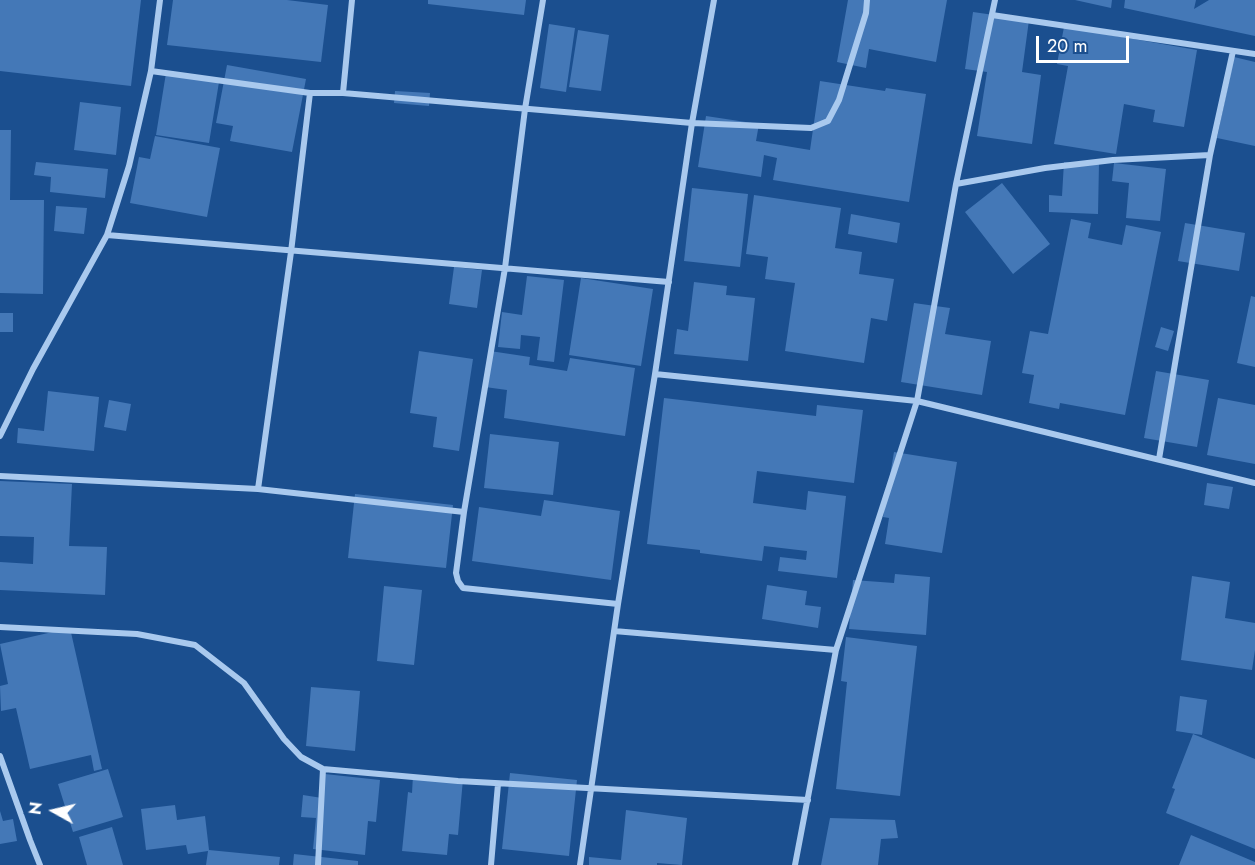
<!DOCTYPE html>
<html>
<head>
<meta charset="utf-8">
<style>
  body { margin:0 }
  #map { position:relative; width:1255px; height:865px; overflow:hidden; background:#1b4f8f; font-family:Jost,sans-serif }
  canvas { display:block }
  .north { position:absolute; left:24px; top:781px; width:60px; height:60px; -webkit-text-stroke:4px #1b4f8f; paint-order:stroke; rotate:278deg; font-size:16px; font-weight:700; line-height:24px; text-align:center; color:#fff }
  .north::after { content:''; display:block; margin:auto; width:21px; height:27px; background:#fff; clip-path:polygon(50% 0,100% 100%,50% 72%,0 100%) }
  .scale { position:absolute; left:1036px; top:36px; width:93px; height:27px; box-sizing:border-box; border:3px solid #fff; border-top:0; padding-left:8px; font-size:18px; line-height:21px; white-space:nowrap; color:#fff; -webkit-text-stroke:4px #1b4f8f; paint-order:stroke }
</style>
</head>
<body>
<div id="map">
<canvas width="1255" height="865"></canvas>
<div class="north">N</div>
<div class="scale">20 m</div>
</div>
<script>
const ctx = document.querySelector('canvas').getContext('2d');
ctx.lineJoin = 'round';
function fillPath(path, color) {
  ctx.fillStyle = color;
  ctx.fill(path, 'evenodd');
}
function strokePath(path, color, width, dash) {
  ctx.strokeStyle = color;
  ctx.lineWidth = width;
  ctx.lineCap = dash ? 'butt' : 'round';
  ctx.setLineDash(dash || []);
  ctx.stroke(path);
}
const building = new Path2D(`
  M0,0h141l-10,86 -131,-15z
  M173,0h114l41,5 -7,57 -154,-17z
  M428,0h98l-2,15 -96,-11z
  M848,0h99l-11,62 -67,-13 -3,19 -29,-6z
  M1075,0h37l-1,8z
  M1125,0h71l-2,9 15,-9h46v36l-131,-28z
  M973,12l56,8 -7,52 19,3 -9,69 -55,-8 10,-64 -22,-3z
  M549,24l26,4 -9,64 -26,-4z
  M1064,27l133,23 -13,77 -31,-5 2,-12 -31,-6 -8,50 -62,-10 14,-78 -11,-2z
  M578,30l31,5 -8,56 -32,-4z
  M1234,57l21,5v84l-38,-8z
  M227,65l79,14 -14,73 -62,-11 3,-15 -17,-3z
  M166,73l53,9 -10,61 -53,-8z
  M820,81l65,10 1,-3 40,6 -17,108 -136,-22 4,-22 -13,-3 -3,22 -63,-10 8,-51 53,8 -3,17 54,9z
  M395,91l35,2 -1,13 -35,-3z
  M80,102l41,5 -5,48 -42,-5z
  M0,130h11l-1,70h34l-1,94 -43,-1z
  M155,136l65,12 -13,69 -77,-14 9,-46 11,2z
  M36,162l72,7 -3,29 -55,-6 1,-15 -17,-2z
  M1064,162l35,1 -1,51 -49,-2v-17l13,1z
  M1114,163l52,6 -6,52 -34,-3 3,-35 -17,-2z
  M1002,183l48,61 -37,30 -48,-62z
  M692,188l56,6 -8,73 -56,-6z
  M754,195l87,13 -6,40 27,4 -3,22 35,5 -7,42 -16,-3 -7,45 -79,-12 10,-68 -30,-4 3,-22 -22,-3z
  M56,206l31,2 -3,26 -30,-3z
  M851,214l49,9 -3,20 -49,-9z
  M1071,219l20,4 -3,15 34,7 4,-20 35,7 -36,183 -65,-12 -1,6 -30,-6 5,-28 -12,-2 8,-42 18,3z
  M1185,223l60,10 -6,38 -61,-10z
  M454,267l28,3 -5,38 -28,-4z
  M527,276l37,4 -10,82 -17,-2 3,-23 -19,-2 -1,14 -22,-2 4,-35 20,3z
  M581,278l72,11 -12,77 -72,-11z
  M694,282l33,4 -1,9 29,3 -7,63 -74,-7 3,-25 11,2z
  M1251,296l4,1v70l-18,-4z
  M914,303l36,5 -5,26 46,7 -9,54 -81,-13z
  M0,313h13v19h-13z
  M1161,327l13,4 -6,20 -13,-4z
  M419,351l54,8 -14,92 -26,-4 4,-30 -27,-4z
  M490,351l40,6 -1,8 38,6 3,-13 65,10 -10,68 -121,-18 3,-28 -22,-3z
  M1156,371l53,9 -12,67 -53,-9z
  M48,391l51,6 -5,54 -77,-8 1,-15 26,3z
  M664,398l152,18 1,-11 46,5 -9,73 -97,-12 -4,32 53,7 2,-19 38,5 -9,82 -59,-7 2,-14 26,3 1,-9 -43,-5 -2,15 -62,-8v-3l-53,-6z
  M1218,398l37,7v59l-48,-9z
  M109,400l22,4 -5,27 -22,-4z
  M490,434l69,8 -6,53 -69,-7z
  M894,452l63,10 -15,91 -57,-9 4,-26 -6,-1z
  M0,481l72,3 -3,62 38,1 -2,48 -105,-5v-28l33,2 1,-27 -34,-1z
  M1207,483l26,4 -4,22 -25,-4z
  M355,494l98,11 -7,63 -98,-10z
  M544,500l76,11 -9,69 -139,-19 7,-54 62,9z
  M895,574l35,3 -4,58 -77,-6 4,-49 41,3z
  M1192,576l38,6 -5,36 30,5v27l-3,20 -71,-10z
  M767,585l40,6 -2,14 16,2 -3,21 -56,-9z
  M384,586l38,4 -8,75 -37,-4z
  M70,628l32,141 -8,2 -3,-16 -61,14 -14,-61 -15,3 -1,-25 8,-2 -8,-40z
  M846,637l71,9 -17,150 -64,-7 11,-107 -6,-1z
  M311,687l49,4 -5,60 -49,-5z
  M1180,696l27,4 -5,35 -26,-4z
  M1193,734l62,25v90l-89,-36 9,-24 -3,-1z
  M108,769l15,48 -50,15 -15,-48z
  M510,773l67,7 -8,76 -67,-7z
  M325,774l55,6 -4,42 -8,-1 -3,34 -52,-6 3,-31 -15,-1 2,-22 19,3z
  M413,775l50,4 -5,56 -9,-1 -2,21 -45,-4 6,-59 4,1z
  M175,805l2,15 28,-4 4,34 71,7 -1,8h-73l2,-14 -20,3 -2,-9 -40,5 -5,-41z
  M626,810l61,8 -5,47 -25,-2v2h-68v-8l32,3z
  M0,811l3,10 10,-2 4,22 -17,3z
  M830,818l65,2 3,18 -17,1 -3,26h-57z
  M112,827l11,38h-36l-8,-28z
  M1191,835l64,27v3h-76z
  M294,854l64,7v4h-65z`);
const street = new Path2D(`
  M992,15l263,39
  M151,71l159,22h33l349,30 119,5 17,-7 11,-21 27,-87 1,-13
  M343,93l9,-93
  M956,184l89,-16 68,-8 97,-5
  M107,235l562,47
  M655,374l262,27 338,82
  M0,436l33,-67 74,-134 22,-69 22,-95 9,-71
  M1159,459l51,-304 23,-104
  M0,476l258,13 206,23 41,-244 20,-159 18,-109
  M258,489l33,-237 19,-159
  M464,512l-8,61 2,8 5,7 155,16
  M0,627l137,7 58,11 49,38 40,56 17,18 22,12 135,12 350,19
  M614,631l222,19
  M0,756l30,84 10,25
  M318,865l5,-96
  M491,865l7,-81
  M580,865l38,-261 37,-230 37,-251 22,-123
  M795,865l41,-215 81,-249 39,-217 39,-184`);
fillPath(building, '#4478b7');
strokePath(street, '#a9c9ee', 6);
</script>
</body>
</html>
